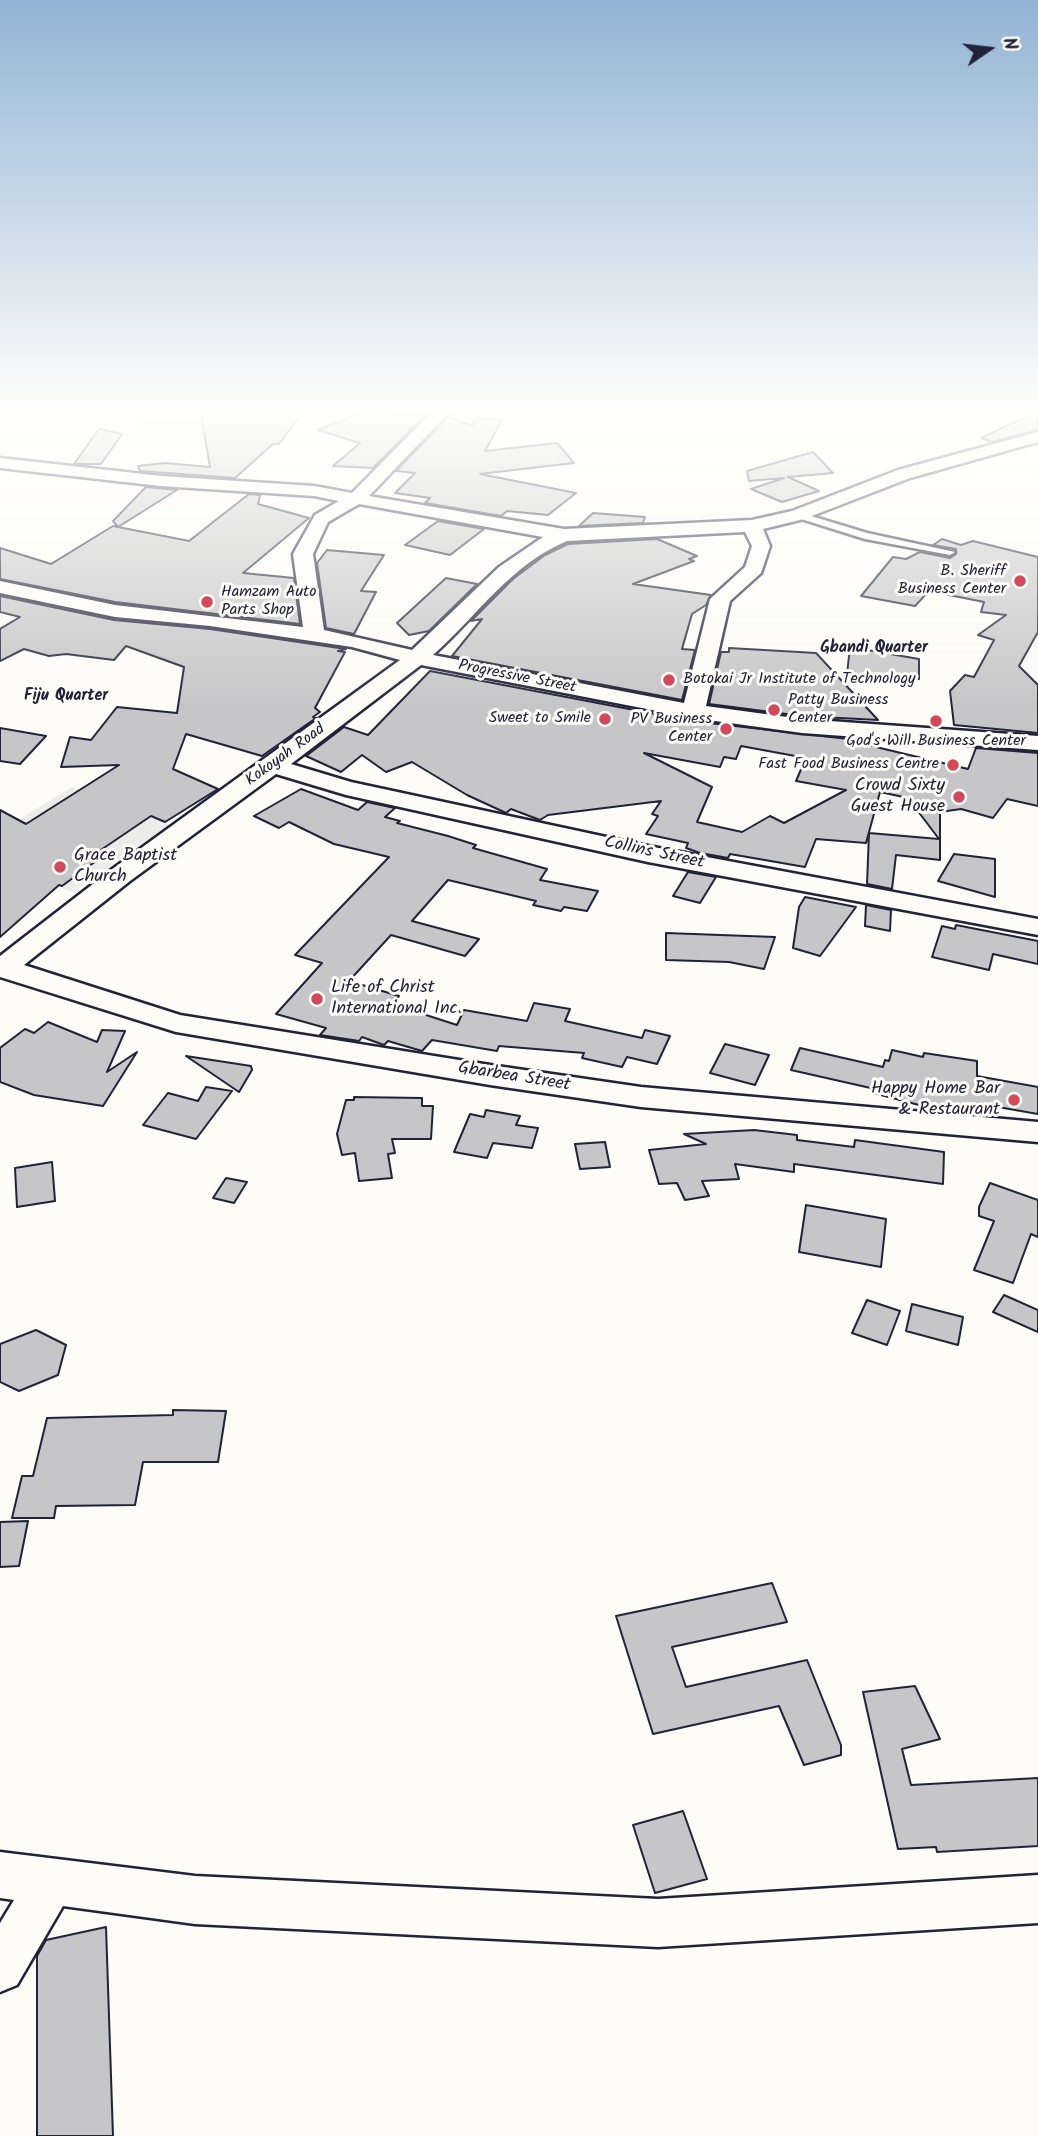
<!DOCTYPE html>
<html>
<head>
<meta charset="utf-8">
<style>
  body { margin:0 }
  #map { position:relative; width:1038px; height:2136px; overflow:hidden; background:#fdfcf7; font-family:Kalam,sans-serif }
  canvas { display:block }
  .north { position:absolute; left:954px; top:14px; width:70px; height:70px; -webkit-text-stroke:5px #fdfcf7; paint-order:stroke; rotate:76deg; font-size:19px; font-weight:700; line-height:28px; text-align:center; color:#22223b }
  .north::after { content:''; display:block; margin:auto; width:24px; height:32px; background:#22223b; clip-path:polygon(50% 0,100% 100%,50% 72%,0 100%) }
</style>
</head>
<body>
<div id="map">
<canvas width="1038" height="2136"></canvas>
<div class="north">N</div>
</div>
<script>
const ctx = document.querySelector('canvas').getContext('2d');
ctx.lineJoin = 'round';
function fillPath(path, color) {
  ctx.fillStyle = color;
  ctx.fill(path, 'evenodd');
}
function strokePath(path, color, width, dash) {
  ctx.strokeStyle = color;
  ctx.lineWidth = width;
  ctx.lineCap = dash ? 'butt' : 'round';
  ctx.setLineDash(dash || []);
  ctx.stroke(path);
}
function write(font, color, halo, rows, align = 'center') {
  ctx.font = font + ' Kalam,sans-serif';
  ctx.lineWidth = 6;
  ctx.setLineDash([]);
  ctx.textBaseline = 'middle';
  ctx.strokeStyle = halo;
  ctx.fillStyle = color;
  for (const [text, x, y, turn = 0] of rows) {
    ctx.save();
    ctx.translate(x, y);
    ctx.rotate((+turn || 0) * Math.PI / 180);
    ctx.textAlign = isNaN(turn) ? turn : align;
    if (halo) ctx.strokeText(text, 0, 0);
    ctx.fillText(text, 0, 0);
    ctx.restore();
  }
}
const built = new Path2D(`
  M145,408h94l-11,21 -95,-1z
  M72,787l98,38 -97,67 -51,-19 -22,-42z`);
const building = new Path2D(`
  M200,408h106l-27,36h-6l-38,34 -95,-7 -2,-5 27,-3 45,4z
  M1038,411v19l-46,12 -11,-4z
  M363,412l62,3 -52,53 -40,-2 27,-23 -42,-13z
  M448,417l24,9 4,-8 26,2 -17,31 72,-8 17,20 -94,11 96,19 -28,22 -41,-4 -6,5 -76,-13 5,-5 -35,-5 20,-20 -19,-2z
  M99,429l23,5 -21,30h-27z
  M813,452l20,21 -45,4 31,14 -37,11 -31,-13 33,-11 -35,3 -2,-10z
  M146,487l31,3 -59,37 71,14 60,-47 11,1 -2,9 51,14 -66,55 51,5 6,46 -185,-22 -115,-23v-31l51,16 62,-38 5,1 -5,-6z
  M593,513l52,4 -2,6 -64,3z
  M438,521l46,8 -34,26 -45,-10z
  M657,539l40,17 -8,3 5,2 -61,23 78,11 -5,10 -14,9 -10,35 13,1 -13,50 -230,-44 30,-37 -11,2 42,-42 32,-24 23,-11z
  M942,539l19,6 12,-4 65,16v75l-19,34 19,19v48l-84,-8 -4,-34 15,-16 9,2 20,-37 -16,-5 28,-20 -25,-3 3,-10 -55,-11 -14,15 -54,-10 32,-39 13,2 14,-7 30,6 6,-4v-5l-23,-4z
  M327,550l57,5 -23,36 15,1 -22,42 -28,-6 -9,-65z
  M446,578l31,6 -48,47 -20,4 -12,-12z
  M0,596l114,24 96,9 136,20 -8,2 7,1 -30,56 5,4 -7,5 3,1 -54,38 -76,-22 -13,35 45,20 -53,33 -14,-6 -62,42 7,3 -34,25 -3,-1 -59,52v-127l26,14 93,-59 -58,2 9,-30 21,3 26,-33 60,6 7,-46 -58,-21 -12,14 -48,-6 -17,2 -25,-7 -24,12v-32l20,-12 -20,-5z
  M850,647l69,12v20l-72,-5z
  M729,648l87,5 62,67 -76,-4 -93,-12 12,-52h8z
  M430,671l262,50 165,19 19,7 92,22 8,-21 62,5v53l-31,-7 -14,19 -32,-9 -21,3v48l-44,-5 -4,34 -25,-5 2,-51 70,6 -31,-41 -28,-6 -14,51 -50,-4 -11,28 -75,-13 -2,4 -28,-5 -14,-5 2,-5 -42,-9 12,-18 -6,-2 9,-13 -113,14 -8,5 -29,-11 -5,4 -39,-18 -55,-33 -26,10 -24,-17 -21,17 -35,-16 38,-29 24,8zM741,746l65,12 -10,23 50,9 -62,33 -14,-7 -28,16 -45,-10 15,-35 -68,-34 76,14 4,-10 12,2z
  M0,728l46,8 -26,28 -20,-3z
  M301,789l57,21 9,-8 28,6 -10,9 15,4 -3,2 51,13 28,9 -3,3 74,21 -7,11 58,11 -11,20 -23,-4 -3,4 -28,-6 3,-4 -88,-21 -36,41 67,18 -14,17 -74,-21 -42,46 50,15 -7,8 65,21 7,-15 63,11 7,-18 36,6 -5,12 77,17 3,-8 25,6 -13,28 -30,-7 -5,10 -40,-9 2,-5 -85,-7 -2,5 -65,-11 -10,11 -34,-10 -4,4 -22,-8 -3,4 -39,-6 6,-7 -50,-14 46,-51 -27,-8 94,-98 -55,-13 -45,-22 -10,6 -25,-12z
  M954,854l41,5v38l-57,-16z
  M688,872l28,5 -16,26 -27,-7z
  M805,897l51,10 -36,49 -27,-8 6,-41z
  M866,905l25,5 -1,21 -25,-5z
  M956,925l82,16v23l-45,-10 -4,16 -57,-13 10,-31 13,3z
  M666,933l109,4 -11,32 -35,-7 -63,-2z
  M48,1022l49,20 5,-12 23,1 -18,41 30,-20 -34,54 -69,-11 -34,-13v-34l25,-19 9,4z
  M725,1044l44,11 -14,30 -45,-12z
  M800,1048l83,19 2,-7 4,1 3,-11 31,7 1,-4 53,8v15l61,11v27l-63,-11v11h-3l-53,-9 -46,-12 2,-4 -84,-19z
  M186,1056l65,10 1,4 -13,22z
  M206,1087l26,4 -36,48 -53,-14 25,-32 30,8z
  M354,1097l68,1v8h11l-2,33h-39l3,14 -7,1 4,24 -33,3 -4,-28 -13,2 -5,-21 9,-34h8z
  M486,1110l34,6 -4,9 22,3 -6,20 -39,-5 -6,15 -33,-6 16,-38 14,3z
  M754,1130l43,5v5l57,7 1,-7 89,12 -1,32 -149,-20v8l-59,-8 4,15 -37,2 7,15 -24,4 -8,-17 -18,1 -10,-34 57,-6 -22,-10z
  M605,1142l5,25 -30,2 -5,-25z
  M52,1162l3,39 -38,6 -2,-39z
  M226,1178l21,4 -13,21 -21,-5z
  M990,1183l48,17v37l-7,-3 -18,49 -39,-13 20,-49 -15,-5v-9z
  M806,1205l80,14 -5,48 -82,-15z
  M1004,1295l34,15v22l-45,-20z
  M867,1300l33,11 -13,34 -35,-12z
  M912,1304l51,13 -5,28 -52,-14z
  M36,1330l30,15 -8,30 -39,16 -19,-9v-38z
  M173,1410l53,1 -8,51h-75l-8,43 -79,1 -2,12h-42l10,-42h11l14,-58 126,-3z
  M28,1521l-9,45 -19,1v-45z
  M772,1583l15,39 -115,25 14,40 121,-27 34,85v10l-37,10 -25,-59 -126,28 -37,-118z
  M915,1686l25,53 -38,10 9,36 127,-7v68l-101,6 -1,-5 -38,2 -35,-157z
  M683,1811l24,68 -52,14 -22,-68z
  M106,1927l7,209h-76v-180l9,-16z`);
const lane = new Path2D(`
  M798,512l69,21 88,19 -5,3 -85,-16 -70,-22 -2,-2z`);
const street = new Path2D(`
  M436,408h17l-84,88 195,33 188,-9 40,-9 106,-41 140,-38v10l-128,36 -106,41 -41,10 7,17 -9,27 -31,28 -24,105 96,13 236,17v14l-236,-17 -109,-15 -272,-53 -130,99 60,18 297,64 390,73v16l-390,-73 -302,-67 -70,-21 -146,107 -106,84 156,50 310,50 151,22 397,35v20l-397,-35 -151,-22 -314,-53 -176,-55v-21l111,-86 289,-210 -48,-13 -142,-21 -95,-9 -115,-24v-12l115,24 188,22 -10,-73 22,-39 24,-14 -25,-5 -153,-10 -161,-18v-10l161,18 153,10 38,7zM359,504l184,33 -44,30 -87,83 -88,-20 -11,-76 15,-32zM745,532l7,14 -7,21 -35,32 -26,104 -251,-48c44,-39 78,-91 134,-114z
  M0,1852l195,24 463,23 380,-24v48l-380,24 -463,-23 -132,-18 -46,79 -17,7v-69l14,-23 -14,-2z`);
const markers = [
  [1020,581,7,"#d1495b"],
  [207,602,7,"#d1495b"],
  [669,680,7,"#d1495b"],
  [774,710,7,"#d1495b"],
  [605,719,7,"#d1495b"],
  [936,721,7,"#d1495b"],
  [726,729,7,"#d1495b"],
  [953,765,7,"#d1495b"],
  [959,797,7,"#d1495b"],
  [60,867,7,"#d1495b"],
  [317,999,7,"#d1495b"],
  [1014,1100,7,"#d1495b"]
];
const farPoinames = [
  ["B. Sheriff",1006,572],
  ["Business Center",1006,590],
  ["Hamzam Auto",221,593,"left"],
  ["Parts Shop",221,611,"left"],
  ["Botokai Jr Institute of Technology",683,680,"left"],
  ["Patty Business",788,701,"left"],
  ["Center",788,719,"left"],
  ["Sweet to Smile",591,719],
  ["PV Business",712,720],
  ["Center",712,738],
  ["God's Will Business Center",936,742,"center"],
  ["Fast Food Business Centre",939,765]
];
const farNeighbourhoodnames = [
  ["Gbandi Quarter",874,649],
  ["Fiju Quarter",66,697]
];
const farStreetnames = [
  ["Progressive Street",517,678,11],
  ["Kokoyah Road",286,756,-36]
];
const poiNames = [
  ["Crowd Sixty",945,787],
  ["Guest House",945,808],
  ["Grace Baptist",74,857,"left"],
  ["Church",74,878,"left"],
  ["Life of Christ",331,989,"left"],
  ["International Inc.",331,1010,"left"],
  ["Happy Home Bar",1000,1090],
  ["& Restaurant",1000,1111]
];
const streetNames = [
  ["Collins Street",654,854,12],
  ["Gbarbea Street",514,1078,9]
];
fillPath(built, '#ecece9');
fillPath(building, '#c6c6c8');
strokePath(building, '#22223b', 2);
strokePath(lane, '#22223b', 5);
strokePath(street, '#22223b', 5);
fillPath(lane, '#fdfcf7');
fillPath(street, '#fdfcf7');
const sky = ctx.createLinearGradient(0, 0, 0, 707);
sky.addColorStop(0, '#92b3d4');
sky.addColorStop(0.58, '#fefefb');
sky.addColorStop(1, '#fefefb00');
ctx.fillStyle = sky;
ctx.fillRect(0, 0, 1038, 707);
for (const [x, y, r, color] of markers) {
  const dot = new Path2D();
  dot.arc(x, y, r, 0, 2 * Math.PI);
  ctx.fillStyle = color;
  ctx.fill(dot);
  strokePath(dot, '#fdfcf7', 2.5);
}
write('16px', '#22223b', '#fdfcf7', farPoinames, 'right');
write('bold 16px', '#22223b', '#fdfcf7', farNeighbourhoodnames);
write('16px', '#22223b', '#fdfcf7', farStreetnames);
write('18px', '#22223b', '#fdfcf7', poiNames, 'right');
write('18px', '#22223b', '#fdfcf7', streetNames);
</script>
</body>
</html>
